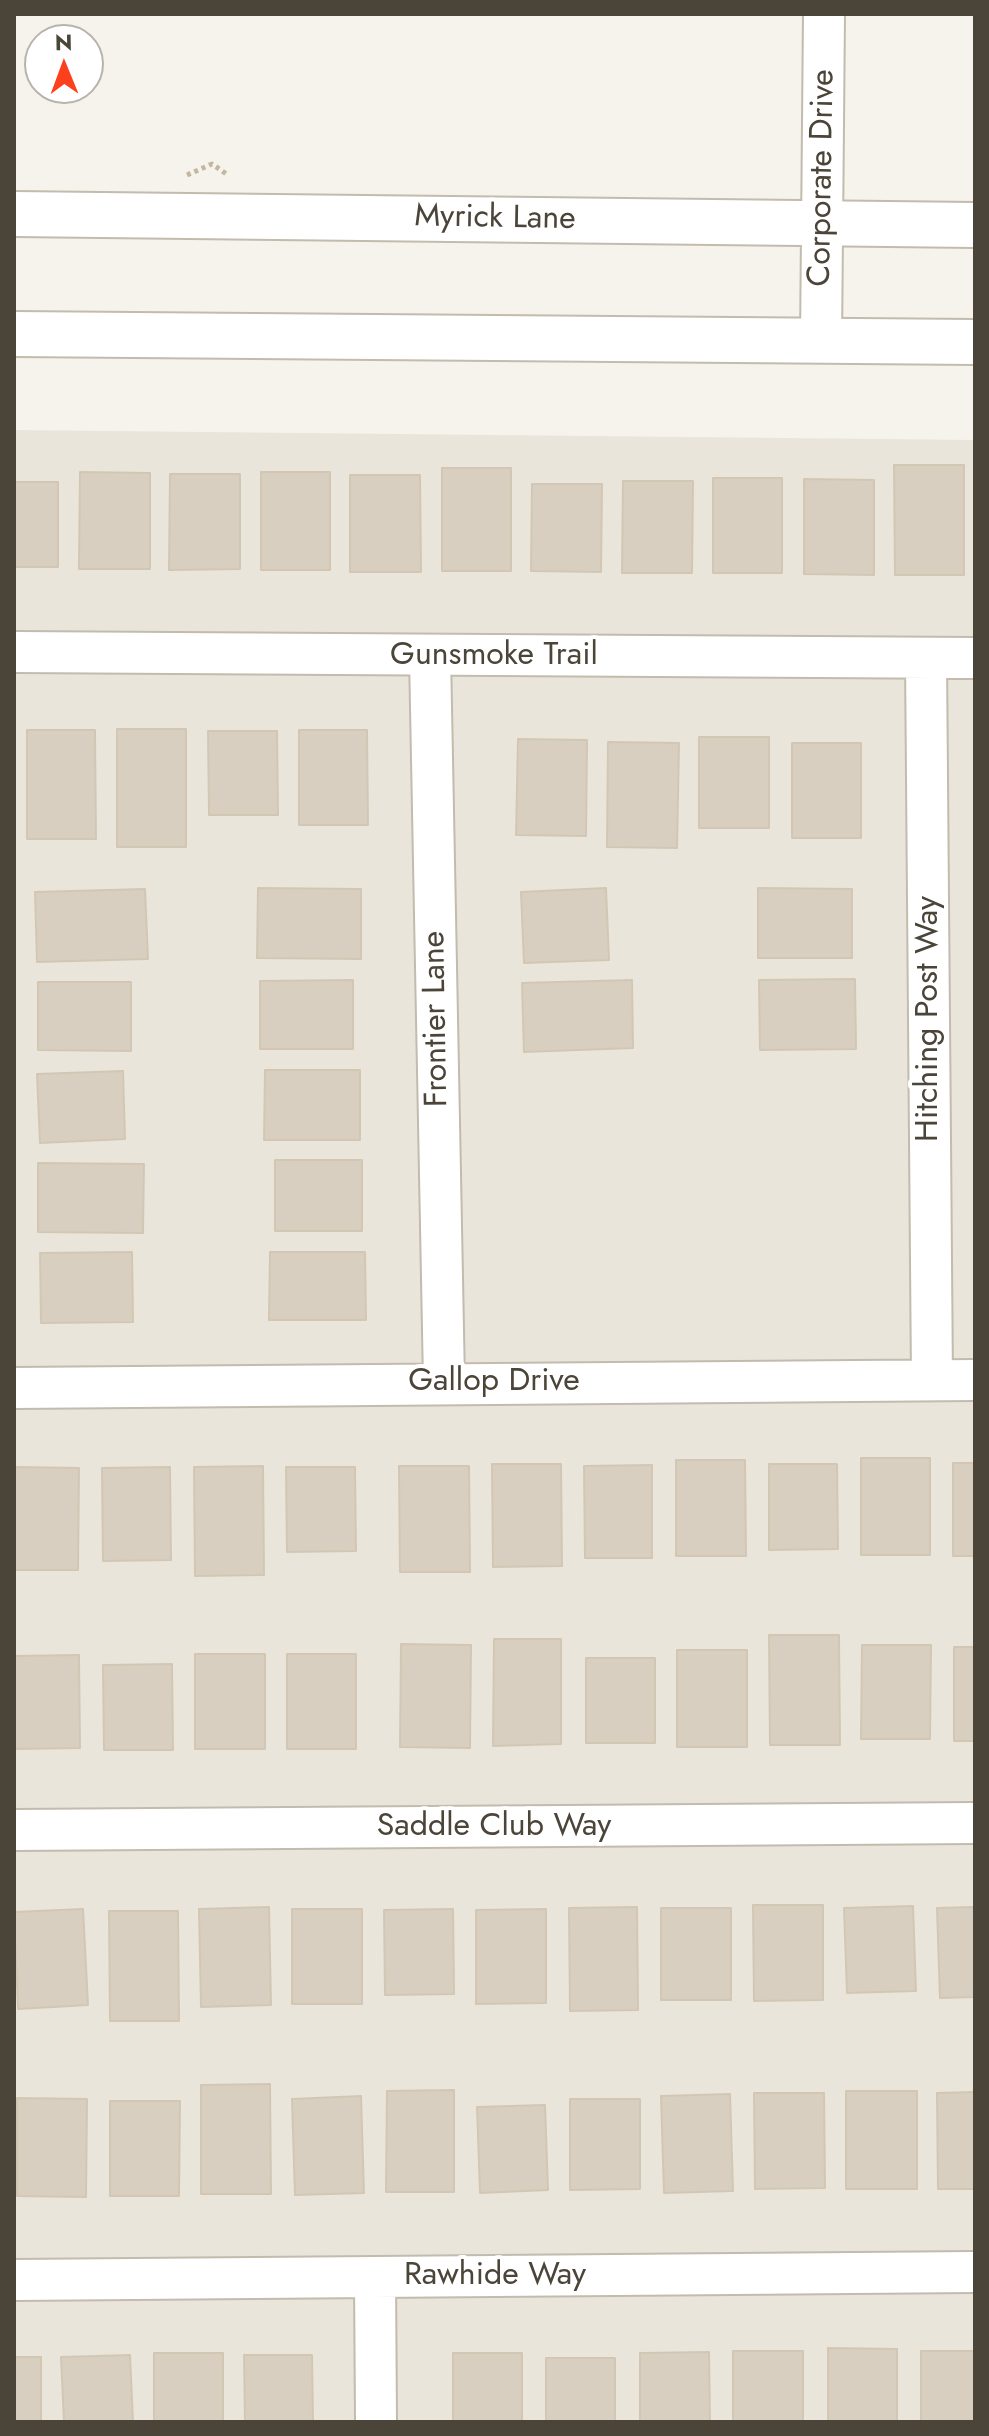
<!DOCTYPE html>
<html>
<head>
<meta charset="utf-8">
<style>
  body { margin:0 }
  #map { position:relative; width:989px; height:2436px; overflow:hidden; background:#f6f3ec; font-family:Jost,sans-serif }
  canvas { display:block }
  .frame { position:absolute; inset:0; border:16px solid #4b4439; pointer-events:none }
  .north { position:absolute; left:24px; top:24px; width:80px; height:80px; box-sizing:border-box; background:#fff; border:2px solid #b7b4b0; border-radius:50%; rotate:359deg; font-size:22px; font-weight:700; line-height:32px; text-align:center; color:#4b4439 }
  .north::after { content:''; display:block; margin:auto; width:28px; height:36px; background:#fc3f1d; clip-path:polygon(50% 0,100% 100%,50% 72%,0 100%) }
</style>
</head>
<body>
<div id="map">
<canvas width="989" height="2436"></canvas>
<div class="frame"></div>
<div class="north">N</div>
</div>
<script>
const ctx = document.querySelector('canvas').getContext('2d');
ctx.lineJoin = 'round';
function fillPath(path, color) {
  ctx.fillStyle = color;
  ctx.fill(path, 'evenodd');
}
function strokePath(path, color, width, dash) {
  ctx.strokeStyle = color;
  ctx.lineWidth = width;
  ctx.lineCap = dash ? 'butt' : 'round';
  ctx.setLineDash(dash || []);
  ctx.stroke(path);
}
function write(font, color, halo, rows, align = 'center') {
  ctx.font = font + ' Jost,sans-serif';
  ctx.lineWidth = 8;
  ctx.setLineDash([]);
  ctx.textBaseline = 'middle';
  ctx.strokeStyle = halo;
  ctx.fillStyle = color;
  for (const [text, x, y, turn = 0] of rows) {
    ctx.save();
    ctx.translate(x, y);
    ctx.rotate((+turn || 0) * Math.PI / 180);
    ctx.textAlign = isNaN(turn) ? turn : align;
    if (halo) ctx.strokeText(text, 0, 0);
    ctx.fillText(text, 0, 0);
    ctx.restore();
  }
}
const residential = new Path2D(`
  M14,430l961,10v1982h-961z`);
const building = new Path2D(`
  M894,465h70v110h-69z
  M442,468h69v103h-69z
  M80,472l70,1v96h-71z
  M261,472h69v98h-69z
  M170,474h70v95l-71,1z
  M350,475h70l1,97h-71z
  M713,478h69v95h-69z
  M804,479l70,1v95l-70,-1z
  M623,481h70l-1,92h-70z
  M14,482h44v85h-44z
  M532,484h70l-1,88 -70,-1z
  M117,729h69v118h-69z
  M27,730h68l1,109h-69z
  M299,730h68l1,95h-69z
  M208,731h69l1,84h-69z
  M699,737h70v91h-70z
  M518,739l69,1 -1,96 -70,-1z
  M608,742l71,1 -2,105 -70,-1z
  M792,743h69v95h-69z
  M258,888l103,1v70l-104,-1z
  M606,888l3,72 -85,3 -3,-71z
  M758,888l94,1v69h-94z
  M145,889l3,70 -111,3 -2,-70z
  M855,979l1,70 -96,1 -1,-70z
  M353,980v69h-93v-68z
  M632,980l1,68 -109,4 -2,-69z
  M38,982h93v69l-93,-1z
  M265,1070h95v70h-96z
  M123,1071l2,68 -85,4 -3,-69z
  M275,1160h87v71h-87z
  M38,1163l106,1 -1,69 -105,-1z
  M132,1252l1,70 -92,1 -1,-70z
  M270,1252h95l1,68h-97z
  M861,1458h69v97h-69z
  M676,1460h69l1,96h-70z
  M953,1463h22v93h-22z
  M492,1464h69l1,102 -69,1z
  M769,1464h68l1,85 -69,1z
  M652,1465v93h-67l-1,-92z
  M263,1466l1,109 -69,1 -1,-109z
  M399,1466h70l1,106h-70z
  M14,1467l65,1 -1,102h-64z
  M170,1467l1,93 -68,1 -1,-93z
  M286,1467h69l1,84 -69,1z
  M769,1635h70l1,110h-70z
  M494,1639h67v105l-68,2z
  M401,1644l70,1 -1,103 -70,-1z
  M862,1645h69l-1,94h-69z
  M954,1647h21v94h-21z
  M677,1650h70v97h-70z
  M195,1654h70v95h-70z
  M287,1654h69v95h-69z
  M79,1655l1,93 -66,1v-93z
  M586,1658h69v85h-69z
  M172,1664l1,86h-69l-1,-85z
  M753,1905h70v95l-69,1z
  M913,1906l3,85 -69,2 -3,-85z
  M269,1907l2,98 -70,2 -2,-98z
  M637,1907l1,103 -68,1 -1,-103z
  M975,1907v90l-35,1 -3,-90z
  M661,1908h70v92h-70z
  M83,1909l5,96 -70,4 -4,-97z
  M292,1909h70v95h-70z
  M453,1909l1,85 -69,1 -1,-85z
  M546,1909v94l-70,1v-94z
  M109,1911h69l1,110h-69z
  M270,2084l1,110h-70v-109z
  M454,2090v102h-68l1,-101z
  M846,2091h71v98h-71z
  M975,2092v97h-37l-1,-96z
  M754,2093h70l1,95 -70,1z
  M730,2094l3,97 -69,2 -3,-97z
  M361,2096l3,97 -69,2 -3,-96z
  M17,2098l70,1 -1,98 -69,-1z
  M570,2099h70v90l-70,1z
  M110,2101h70l-1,95h-69z
  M545,2105l3,85 -68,3 -3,-86z
  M828,2348l69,1v73h-69z
  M733,2351h70v71h-70z
  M921,2351h54v71h-54z
  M709,2352l1,70h-70v-69z
  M154,2353h69v69h-69z
  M453,2353h69v69h-69z
  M130,2355l3,67h-69l-3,-65z
  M244,2355h68l1,67h-68z
  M14,2357h27v65h-27z
  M546,2358h69v64h-69z`);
const path = new Path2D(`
  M187,175l25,-11 16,11`);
const minor = new Path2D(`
  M821,342l3,-328
  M14,652l961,6
  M430,655l14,727
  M926,658l6,722
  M14,1388l961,-8
  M14,1830l961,-7
  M375,2277l1,145
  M14,2280l961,-8`);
const tertiary = new Path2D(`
  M14,214l961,11
  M14,334l961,8`);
const streetNames = [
  ["Corporate Drive",823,178,-89],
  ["Myrick Lane",495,219,1],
  ["Gunsmoke Trail",494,656],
  ["Frontier Lane",437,1019,-91],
  ["Hitching Post Way",929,1019,-90],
  ["Gallop Drive",494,1382],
  ["Saddle Club Way",494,1827],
  ["Rawhide Way",495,2276]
];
fillPath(residential, '#eae5da');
fillPath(building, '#d8cfc1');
strokePath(building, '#d3c7b4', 2);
strokePath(minor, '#c2bbae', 44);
strokePath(tertiary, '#c2bbae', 48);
strokePath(path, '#c4b79f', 5, [4, 4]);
strokePath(minor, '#fff', 40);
strokePath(tertiary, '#fff', 44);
write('32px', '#4b4439', '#fff', streetNames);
</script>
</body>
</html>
